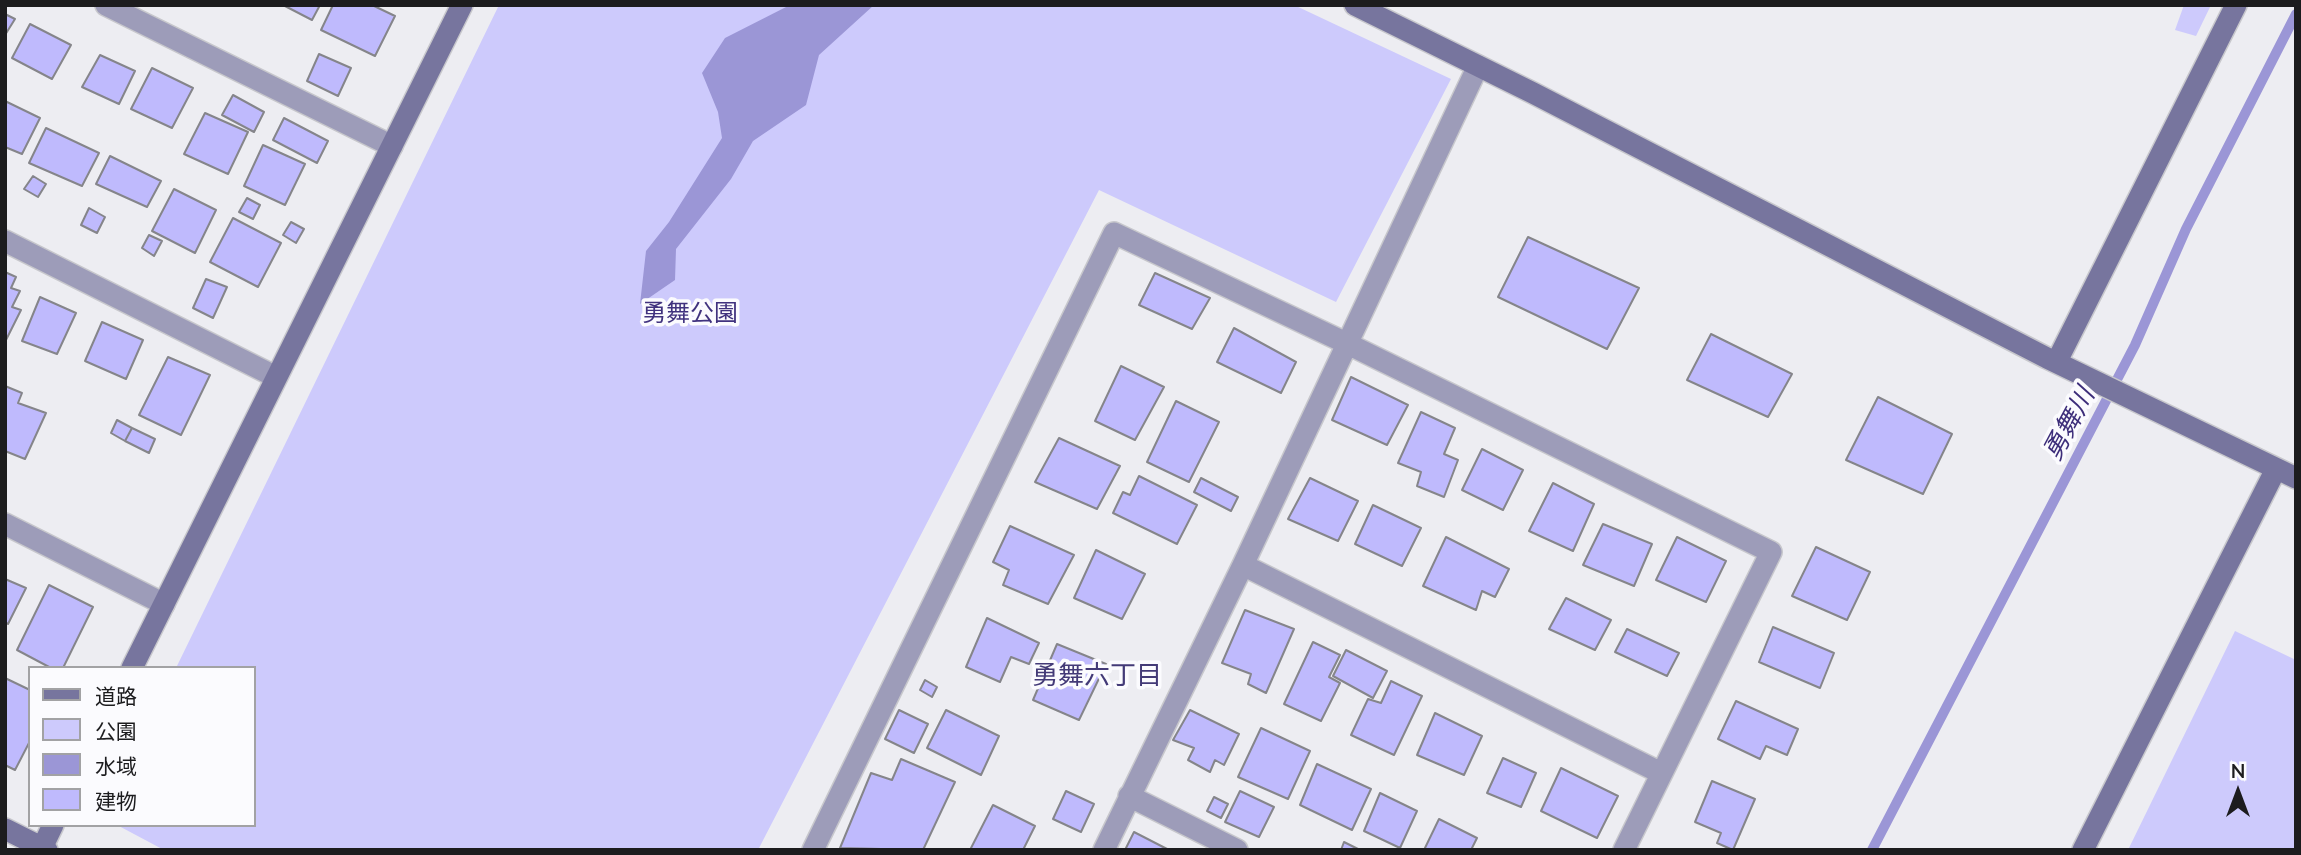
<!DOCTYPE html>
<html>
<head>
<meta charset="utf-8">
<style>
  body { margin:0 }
  #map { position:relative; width:2301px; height:855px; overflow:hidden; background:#ededf2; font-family:Lato,"Noto Sans JP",sans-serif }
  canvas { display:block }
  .frame { position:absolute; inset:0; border:7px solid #1c1c1e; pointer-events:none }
  .legend { position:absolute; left:28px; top:666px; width:228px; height:161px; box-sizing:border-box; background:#fbfbfe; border:2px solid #a2a2a4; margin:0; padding:9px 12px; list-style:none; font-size:21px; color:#1c1c1e }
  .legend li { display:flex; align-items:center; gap:14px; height:35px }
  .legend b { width:35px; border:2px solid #a2a2a4 }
  .north { position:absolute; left:2203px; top:757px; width:70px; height:70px; -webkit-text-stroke:5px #fbfbfe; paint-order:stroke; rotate:0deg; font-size:19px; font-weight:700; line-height:28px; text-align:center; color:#1c1c1e }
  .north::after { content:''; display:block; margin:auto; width:24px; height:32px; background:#1c1c1e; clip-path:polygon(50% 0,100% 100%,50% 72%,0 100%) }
</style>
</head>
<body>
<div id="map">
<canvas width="2301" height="855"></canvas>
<div class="frame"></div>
<ul class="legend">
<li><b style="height:9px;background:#77759e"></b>道路</li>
<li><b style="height:19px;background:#cdcafc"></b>公園</li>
<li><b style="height:19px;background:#9b96d6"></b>水域</li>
<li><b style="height:19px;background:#bfbafd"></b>建物</li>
</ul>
<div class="north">N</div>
</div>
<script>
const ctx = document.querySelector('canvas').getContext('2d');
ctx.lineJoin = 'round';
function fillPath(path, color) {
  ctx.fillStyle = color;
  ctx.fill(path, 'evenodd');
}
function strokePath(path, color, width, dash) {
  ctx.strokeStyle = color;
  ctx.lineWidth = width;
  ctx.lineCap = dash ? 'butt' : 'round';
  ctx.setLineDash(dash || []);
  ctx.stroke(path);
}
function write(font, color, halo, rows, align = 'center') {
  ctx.font = font + ' Lato,"Noto Sans JP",sans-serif';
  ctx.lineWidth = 7;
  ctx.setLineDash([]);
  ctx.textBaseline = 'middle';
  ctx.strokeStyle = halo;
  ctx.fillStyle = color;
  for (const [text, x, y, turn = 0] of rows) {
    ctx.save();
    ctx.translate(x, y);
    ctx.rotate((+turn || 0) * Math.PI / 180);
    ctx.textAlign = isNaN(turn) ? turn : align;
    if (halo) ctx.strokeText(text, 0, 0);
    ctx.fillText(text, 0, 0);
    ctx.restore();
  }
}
const green = new Path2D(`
  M499,5h795l157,74 -115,223 -237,-112 -341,660h-594l-47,-25h137v-157h-78z
  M2184,5h27l-15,31 -21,-6z
  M2235,631l61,29v190h-168z`);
const water = new Path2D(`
  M790,5h84l-55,50 -13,50 -53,36 -22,38 -55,70 -1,31 -35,24 6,-53 23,-29 53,-84 -4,-26 -16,-39 23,-35z`);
const stream = new Path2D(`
  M1872,850l263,-505 51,-116 110,-215`);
const building = new Path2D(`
  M283,5h37l-8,15z
  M333,5h39l23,11 -20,40 -54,-26z
  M5,14l10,5 -10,16z
  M30,24l41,21 -19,34 -40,-21z
  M319,54l32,14 -13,28 -31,-15z
  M100,55l35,16 -16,33 -37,-17z
  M152,68l41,20 -21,40 -41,-19z
  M233,95l31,17 -10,20 -32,-17z
  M5,101l35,17 -18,36 -17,-7z
  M205,113l43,19 -20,42 -44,-20z
  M284,118l44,23 -11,22 -44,-23z
  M46,128l53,25 -17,33 -53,-23z
  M263,145l42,19 -20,41 -41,-19z
  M110,156l51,25 -14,26 -51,-23z
  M33,176l13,8 -8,13 -14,-8z
  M174,189l42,21 -21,43 -43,-22z
  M247,198l13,7 -7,14 -14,-7z
  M89,208l16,9 -8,16 -16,-8z
  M233,218l48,25 -23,44 -48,-25z
  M291,222l13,7 -8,14 -13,-8z
  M149,235l13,6 -8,15 -12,-8z
  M1528,237l111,51 -32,61 -109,-52z
  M5,272l11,5 -5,11 9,3 -8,16 9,3 -16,32z
  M1155,273l55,25 -18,31 -53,-24z
  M206,279l21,8 -14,31 -20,-10z
  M40,297l36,16 -19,41 -35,-13z
  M102,322l41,18 -17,39 -41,-18z
  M1234,328l62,34 -15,31 -64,-31z
  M1711,334l81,40 -24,43 -81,-37z
  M168,357l42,18 -29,60 -42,-20z
  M1121,366l43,21 -29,53 -40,-19z
  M1351,377l57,28 -21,40 -55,-25z
  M5,386l17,7 -4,10 28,10 -21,46 -20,-8z
  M1878,397l74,37 -29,60 -77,-34z
  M1176,401l43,21 -30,60 -42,-20z
  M1421,412l34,16 -11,26 14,6 -14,37 -27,-11 4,-14 -23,-9z
  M117,420l15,8 -7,13 -14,-8z
  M132,428l23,11 -6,14 -24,-12z
  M1059,438l61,28 -23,43 -62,-27z
  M1482,449l41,21 -20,40 -41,-20z
  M1139,476l58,29 -20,39 -64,-31 10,-21 7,3z
  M1201,478l37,19 -7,14 -37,-19z
  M1310,478l48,23 -20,40 -50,-22z
  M1553,483l41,21 -21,47 -44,-20z
  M1373,505l48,23 -19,38 -47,-22z
  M1603,524l49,20 -18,42 -51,-21z
  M1010,526l64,29 -26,49 -45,-19 6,-15 -16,-8z
  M1446,537l63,32 -14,28 -13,-6 -6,19 -53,-24z
  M1677,537l49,24 -20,41 -50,-22z
  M1816,547l54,25 -23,48 -55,-24z
  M1096,550l49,24 -23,45 -48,-21z
  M5,579l21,9 -18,36 -3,-2z
  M49,585l44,22 -30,61h-12l-34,-18z
  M1566,598l45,22 -16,30 -46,-21z
  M1245,610l49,19 -28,64 -18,-9 3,-10 -29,-11z
  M987,618l52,25 -10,21 -18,-7 -11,25 -34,-15z
  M1773,627l61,26 -14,35 -61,-26z
  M1627,629l52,24 -12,23 -52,-24z
  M1313,642l27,13 -11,22 11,6 -19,38 -37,-17z
  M1057,644l49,20 -27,56 -46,-20z
  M1346,650l41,21 -14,27 -40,-22z
  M5,678l25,12v51l-15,29 -10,-5z
  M925,680l12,7 -5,10 -12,-7z
  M1391,681l31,15 -28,59 -43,-20 17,-36 13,4z
  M1736,701l62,28 -11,26 -21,-9 -6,13 -42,-20z
  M899,710l29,14 -14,29 -29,-14z
  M946,710l53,26 -18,39 -54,-27z
  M1190,710l49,24 -15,31 -9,-5 -5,12 -22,-12 6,-12 -21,-8z
  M1435,713l47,23 -18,39 -47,-20z
  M1261,728l49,23 -22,48 -50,-22z
  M1503,758l33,15 -15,34 -34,-14z
  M901,759l54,23 -32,68 -83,-2 31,-75 21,7z
  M1317,764l54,25 -19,41 -52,-25z
  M1561,768l57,28 -21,42 -56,-27z
  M1712,781l43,18 -22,51 -16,-7 4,-10 -26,-11z
  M1066,791l28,13 -13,28 -28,-13z
  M1240,791l34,16 -15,30 -34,-15z
  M1380,793l37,18 -17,37 -36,-17z
  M1214,797l14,7 -7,14 -14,-7z
  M993,805l42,21 -12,24h-53z
  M1439,819l38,19 -6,12h-47z
  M1134,832l35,18h-44z
  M1344,842l16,8h-19z`);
const street = new Path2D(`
  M106,5l286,141
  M5,241l271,136
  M5,524l159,80
  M1243,565l418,208
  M1129,796l108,54
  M813,850l301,-617 232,110 425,209 -147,298
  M1104,850l139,-285 235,-499`);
const secondary = new Path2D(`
  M1355,5l178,88 514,265 249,120
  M2057,361l179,-356
  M132,668l330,-663
  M5,829l42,21
  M41,850l12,-25
  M2083,850l193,-381`);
const parkNames = [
  ["勇舞公園",690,313]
];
const waterNames = [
  ["勇舞川",2069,424,-62]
];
const neighbourhoodNames = [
  ["勇舞六丁目",1097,676]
];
fillPath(green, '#cdcafc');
fillPath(water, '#9b96d6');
strokePath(stream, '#9b96d6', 10);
fillPath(building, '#bfbafd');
strokePath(building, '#85858a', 2);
strokePath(street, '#c7c7cc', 24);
strokePath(secondary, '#c7c7cc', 24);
strokePath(street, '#9d9cb9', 21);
strokePath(secondary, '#77759e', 21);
write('24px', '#40327e', '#fbfbfe', parkNames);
write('italic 26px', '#3d2e7a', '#fbfbfe', waterNames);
write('26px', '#433a77', '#fbfbfe', neighbourhoodNames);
</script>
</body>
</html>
